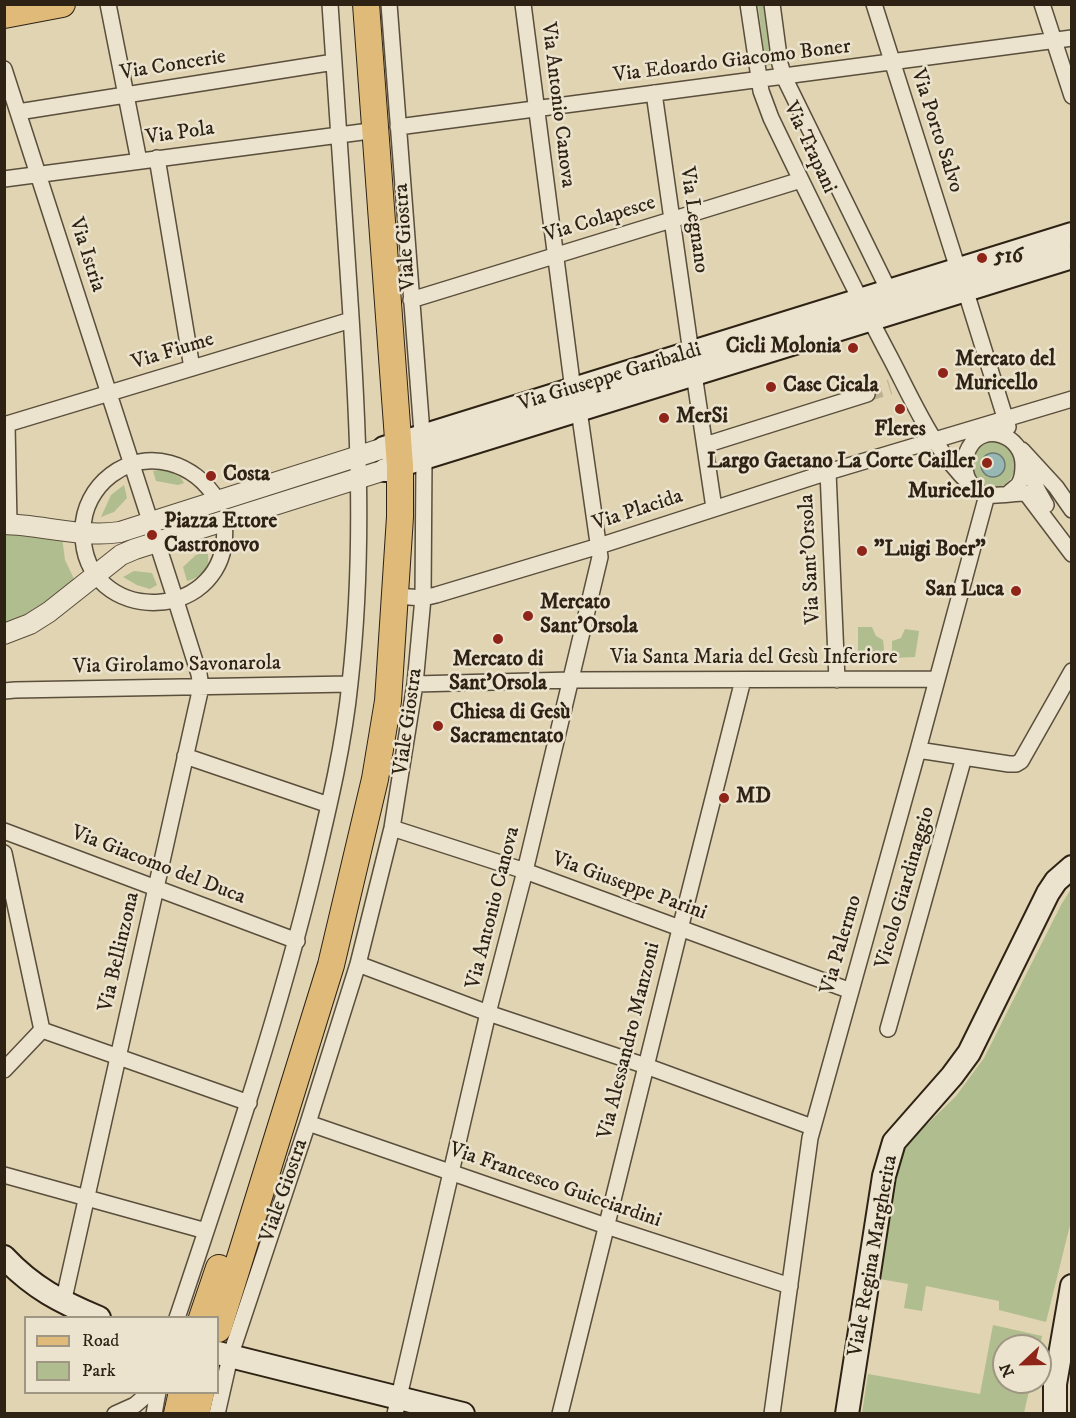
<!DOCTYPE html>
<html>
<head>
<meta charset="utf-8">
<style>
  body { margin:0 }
  #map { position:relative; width:1076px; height:1418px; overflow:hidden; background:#e0d4b2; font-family:"IM FELL DW Pica",serif }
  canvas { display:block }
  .frame { position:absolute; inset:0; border:6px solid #2e2215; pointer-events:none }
  .legend { position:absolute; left:24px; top:1316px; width:195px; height:78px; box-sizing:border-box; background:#ebe3cd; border:2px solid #9f9683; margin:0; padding:8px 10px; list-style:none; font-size:18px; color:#2e2215 }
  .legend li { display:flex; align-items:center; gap:12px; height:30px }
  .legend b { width:30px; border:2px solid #9f9683 }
  .north { position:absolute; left:992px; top:1334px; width:60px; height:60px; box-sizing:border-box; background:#ebe3cd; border:2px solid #9f9683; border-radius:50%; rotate:248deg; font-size:16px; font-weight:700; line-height:24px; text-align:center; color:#2e2215 }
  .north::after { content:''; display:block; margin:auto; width:21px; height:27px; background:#8f2418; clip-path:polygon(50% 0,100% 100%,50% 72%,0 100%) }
</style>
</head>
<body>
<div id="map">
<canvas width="1076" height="1418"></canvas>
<div class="frame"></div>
<ul class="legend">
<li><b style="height:8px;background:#e0ba79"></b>Road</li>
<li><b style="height:16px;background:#b0bd8e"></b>Park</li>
</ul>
<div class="north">N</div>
</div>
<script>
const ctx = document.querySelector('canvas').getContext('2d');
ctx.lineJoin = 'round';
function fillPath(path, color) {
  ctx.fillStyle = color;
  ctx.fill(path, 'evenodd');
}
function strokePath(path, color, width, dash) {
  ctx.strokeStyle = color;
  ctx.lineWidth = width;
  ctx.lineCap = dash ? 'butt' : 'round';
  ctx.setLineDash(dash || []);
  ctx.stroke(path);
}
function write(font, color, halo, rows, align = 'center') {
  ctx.font = font + ' "IM FELL DW Pica",serif';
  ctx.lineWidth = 5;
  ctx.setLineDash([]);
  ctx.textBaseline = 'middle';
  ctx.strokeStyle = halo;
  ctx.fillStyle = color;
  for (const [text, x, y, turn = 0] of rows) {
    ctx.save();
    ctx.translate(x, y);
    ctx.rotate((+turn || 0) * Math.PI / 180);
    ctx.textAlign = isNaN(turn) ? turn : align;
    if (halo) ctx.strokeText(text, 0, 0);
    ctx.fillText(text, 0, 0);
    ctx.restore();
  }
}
const green = new Path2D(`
  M758,5h5l8,60 -5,1z
  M995,442c43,11 9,65 -16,40 -4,-4 -7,-6 -7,-12 -3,-16 7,-27 23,-28z
  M165,469l16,9 3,5 -6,2 -22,-4 -3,-10z
  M124,485l3,13 -13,14 -13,5 10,-22z
  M5,533l57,4 3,23 10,21 -29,25 -41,20z
  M207,551c5,17 -5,26 -20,30l-4,-14 13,-12z
  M134,571l18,2 5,12 -7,4 -13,-4 -14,-8z
  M858,627h14l4,9 7,4 2,18h-27z
  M905,629l14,2 -4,26 -23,1v-17l9,-3z
  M1071,889v332l-25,101 -47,-12v-9l-73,-15 -4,25 -18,-3 4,-24 -28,-5 16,-108 8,-22 7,-9 45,-44 28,-38 77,-153z
  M993,1325l49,11 -2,10h-36v36h27l-7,31h-162l6,-39 112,20z`);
const water = new Path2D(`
  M981 465a12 12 0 1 1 24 0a12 12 0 1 1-24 0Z`);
const minorTunnel = new Path2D(`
  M867,394l23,-7`);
const minor = new Path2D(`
  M108,4l31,157
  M523,4l50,386
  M748,4l13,87 10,27c39,81 78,162 120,241 23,44 43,92 80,126
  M772,4l8,60 4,13 105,214
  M874,4l84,265
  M1042,4l30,92
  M4,69l172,532 23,73 2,13 -138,616
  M654,93l37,260
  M18,112l316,-50
  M398,127l674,-89
  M157,158l35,210
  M4,179l358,-47
  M965,289l43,138
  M411,300l390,-120
  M694,374l20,134
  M7,424l344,-104
  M7,424l2,100
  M705,445l162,-51
  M1022,450l34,37 16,23
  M1025,462l13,29 8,14
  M828,472l9,208
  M1009,493c3,-3 8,-6 10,-9 3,-5 4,-12 4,-18 1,-31 -40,-45 -54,-18 -10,18 -2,44 20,47 12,1 25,-2 37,-2l46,61
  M217,500c-22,-37 -69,-53 -106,-25 -17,13 -28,33 -28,55 -3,100 153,96 141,-9
  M396,596l27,2 13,-3 163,-49 229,-74 244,-73
  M415,684l156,-4 366,-1
  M4,691l11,-1 335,-6
  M918,750l91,14h7l5,-3 51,-90
  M185,756l144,49
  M392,828l133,43 326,120
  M4,831l293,110
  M4,853l38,177 -38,40
  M358,964l130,49 158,53 166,61
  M888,1029l76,-272
  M42,1030l207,73
  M308,1123l298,103 184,60
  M4,1175l202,56
  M177,1318c51,-152 102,-302 139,-457 14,-59 28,-118 34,-178 15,-133 8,-264 -1,-397 -6,-94 -13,-188 -19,-282
  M115,1414l20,-9 15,-13
  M154,1414l4,-22
  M217,1414l13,-57 78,-234 50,-159 34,-136 23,-144 8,-86 1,-139 -35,-455
  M395,1414l93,-401 37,-142 75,-314 -21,-147
  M560,1414l120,-485 63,-249
  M772,1414l38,-276 108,-388 69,-255`);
const tertiary = new Path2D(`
  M4,524c39,1 78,14 116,8l264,-84
  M4,634l26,-10 19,-12 72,-57 14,-6 250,-79`);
const secondary = new Path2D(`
  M384,448l688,-214
  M385,470l687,-213
  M4,1257c29,31 57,45 95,61
  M218,1353l245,61
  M847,1414l37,-238 10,-34 58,-66 17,-23 79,-160 8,-12 16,-14
  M1055,1414v-30l17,-98`);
const primary = new Path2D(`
  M4,15l58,-11
  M202,1318l17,-50
  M218,1329l113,-364 44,-186 13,-78 12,-184v-51l-34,-462
  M177,1414l5,-22
  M196,1414l5,-22`);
const markers = [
  [982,258,6,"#8f2418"],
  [853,348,6,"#8f2418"],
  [943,373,6,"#8f2418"],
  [771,387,6,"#8f2418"],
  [900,409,6,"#8f2418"],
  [664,418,6,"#8f2418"],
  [987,463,6,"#8f2418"],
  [211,476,6,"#8f2418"],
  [152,535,6,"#8f2418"],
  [862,551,6,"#8f2418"],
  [1016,591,6,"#8f2418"],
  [528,616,6,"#8f2418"],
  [498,639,6,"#8f2418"],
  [438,726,6,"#8f2418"],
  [724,798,6,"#8f2418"]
];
const streetNames = [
  ["Via Edoardo Giacomo Boner",732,62,-7],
  ["Via Concerie",173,66,-9],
  ["Via Antonio Canova",557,105,83],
  ["Via Porto Salvo",936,131,72],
  ["Via Pola",180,134,-8],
  ["Via Trapani",809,148,65],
  ["Via Colapesce",600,220,-17],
  ["Via Legnano",693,220,82],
  ["Viale Giostra",406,237,-94],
  ["Via Istria",86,255,72],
  ["Via Fiume",173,352,-17],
  ["Via Giuseppe Garibaldi",610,378,-17],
  ["Via Placida",638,511,-18],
  ["Via Sant'Orsola",811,559,-93],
  ["Via Santa Maria del Gesù Inferiore",754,659],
  ["Via Girolamo Savonarola",177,666,-1],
  ["Viale Giostra",409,722,-82],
  ["Via Giacomo del Duca",158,866,21],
  ["Via Giuseppe Parini",629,887,20],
  ["Vicolo Giardinaggio",906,888,-74],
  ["Via Antonio Canova",494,908,-76],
  ["Via Palermo",842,945,-74],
  ["Via Bellinzona",120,952,-77],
  ["Via Alessandro Manzoni",630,1041,-76],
  ["Via Francesco Guicciardini",555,1186,19],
  ["Viale Giostra",285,1191,-71],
  ["Viale Regina Margherita",874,1256,-80]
];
const poiNames = [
  ["516",994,258],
  ["Cicli Molonia",841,348,"right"],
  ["Mercato del",955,361],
  ["Muricello",955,385],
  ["Case Cicala",783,387],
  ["MerSi",676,418],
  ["Fleres",900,431,"center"],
  ["Largo Gaetano La Corte Cailler",975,463,"right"],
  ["Costa",223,476],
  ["Piazza Ettore",164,523],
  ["Castronovo",164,547],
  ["\"Luigi Boer\"",874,551],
  ["San Luca",1004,591,"right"],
  ["Mercato",540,604],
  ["Sant'Orsola",540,628],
  ["Mercato di",498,661,"center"],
  ["Sant'Orsola",498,685,"center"],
  ["Chiesa di Gesù",450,714],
  ["Sacramentato",450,738],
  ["MD",736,798]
];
const neighbourhoodNames = [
  ["Muricello",951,492]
];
fillPath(green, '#b0bd8e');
fillPath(water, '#96b7b4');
strokePath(water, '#6c7b74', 1.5);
strokePath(minorTunnel, '#bcb093', 15, [15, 8]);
strokePath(minor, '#5a4e3c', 18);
strokePath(tertiary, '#5a4e3c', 22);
strokePath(secondary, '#2e2215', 26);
strokePath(primary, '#2e2215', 28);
strokePath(minor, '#ebe3cd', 15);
strokePath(tertiary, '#ebe3cd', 20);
strokePath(secondary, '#ebe3cd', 22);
strokePath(primary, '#e0ba79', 26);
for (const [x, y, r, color] of markers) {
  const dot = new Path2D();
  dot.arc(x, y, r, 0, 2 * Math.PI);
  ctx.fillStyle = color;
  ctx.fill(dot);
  strokePath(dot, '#ebe3cd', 2);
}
write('21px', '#2e2215', '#ebe3cd', streetNames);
write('bold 21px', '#2e2215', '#ebe3cd', poiNames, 'left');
write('bold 22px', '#2e2215', '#ebe3cd', neighbourhoodNames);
</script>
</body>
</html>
